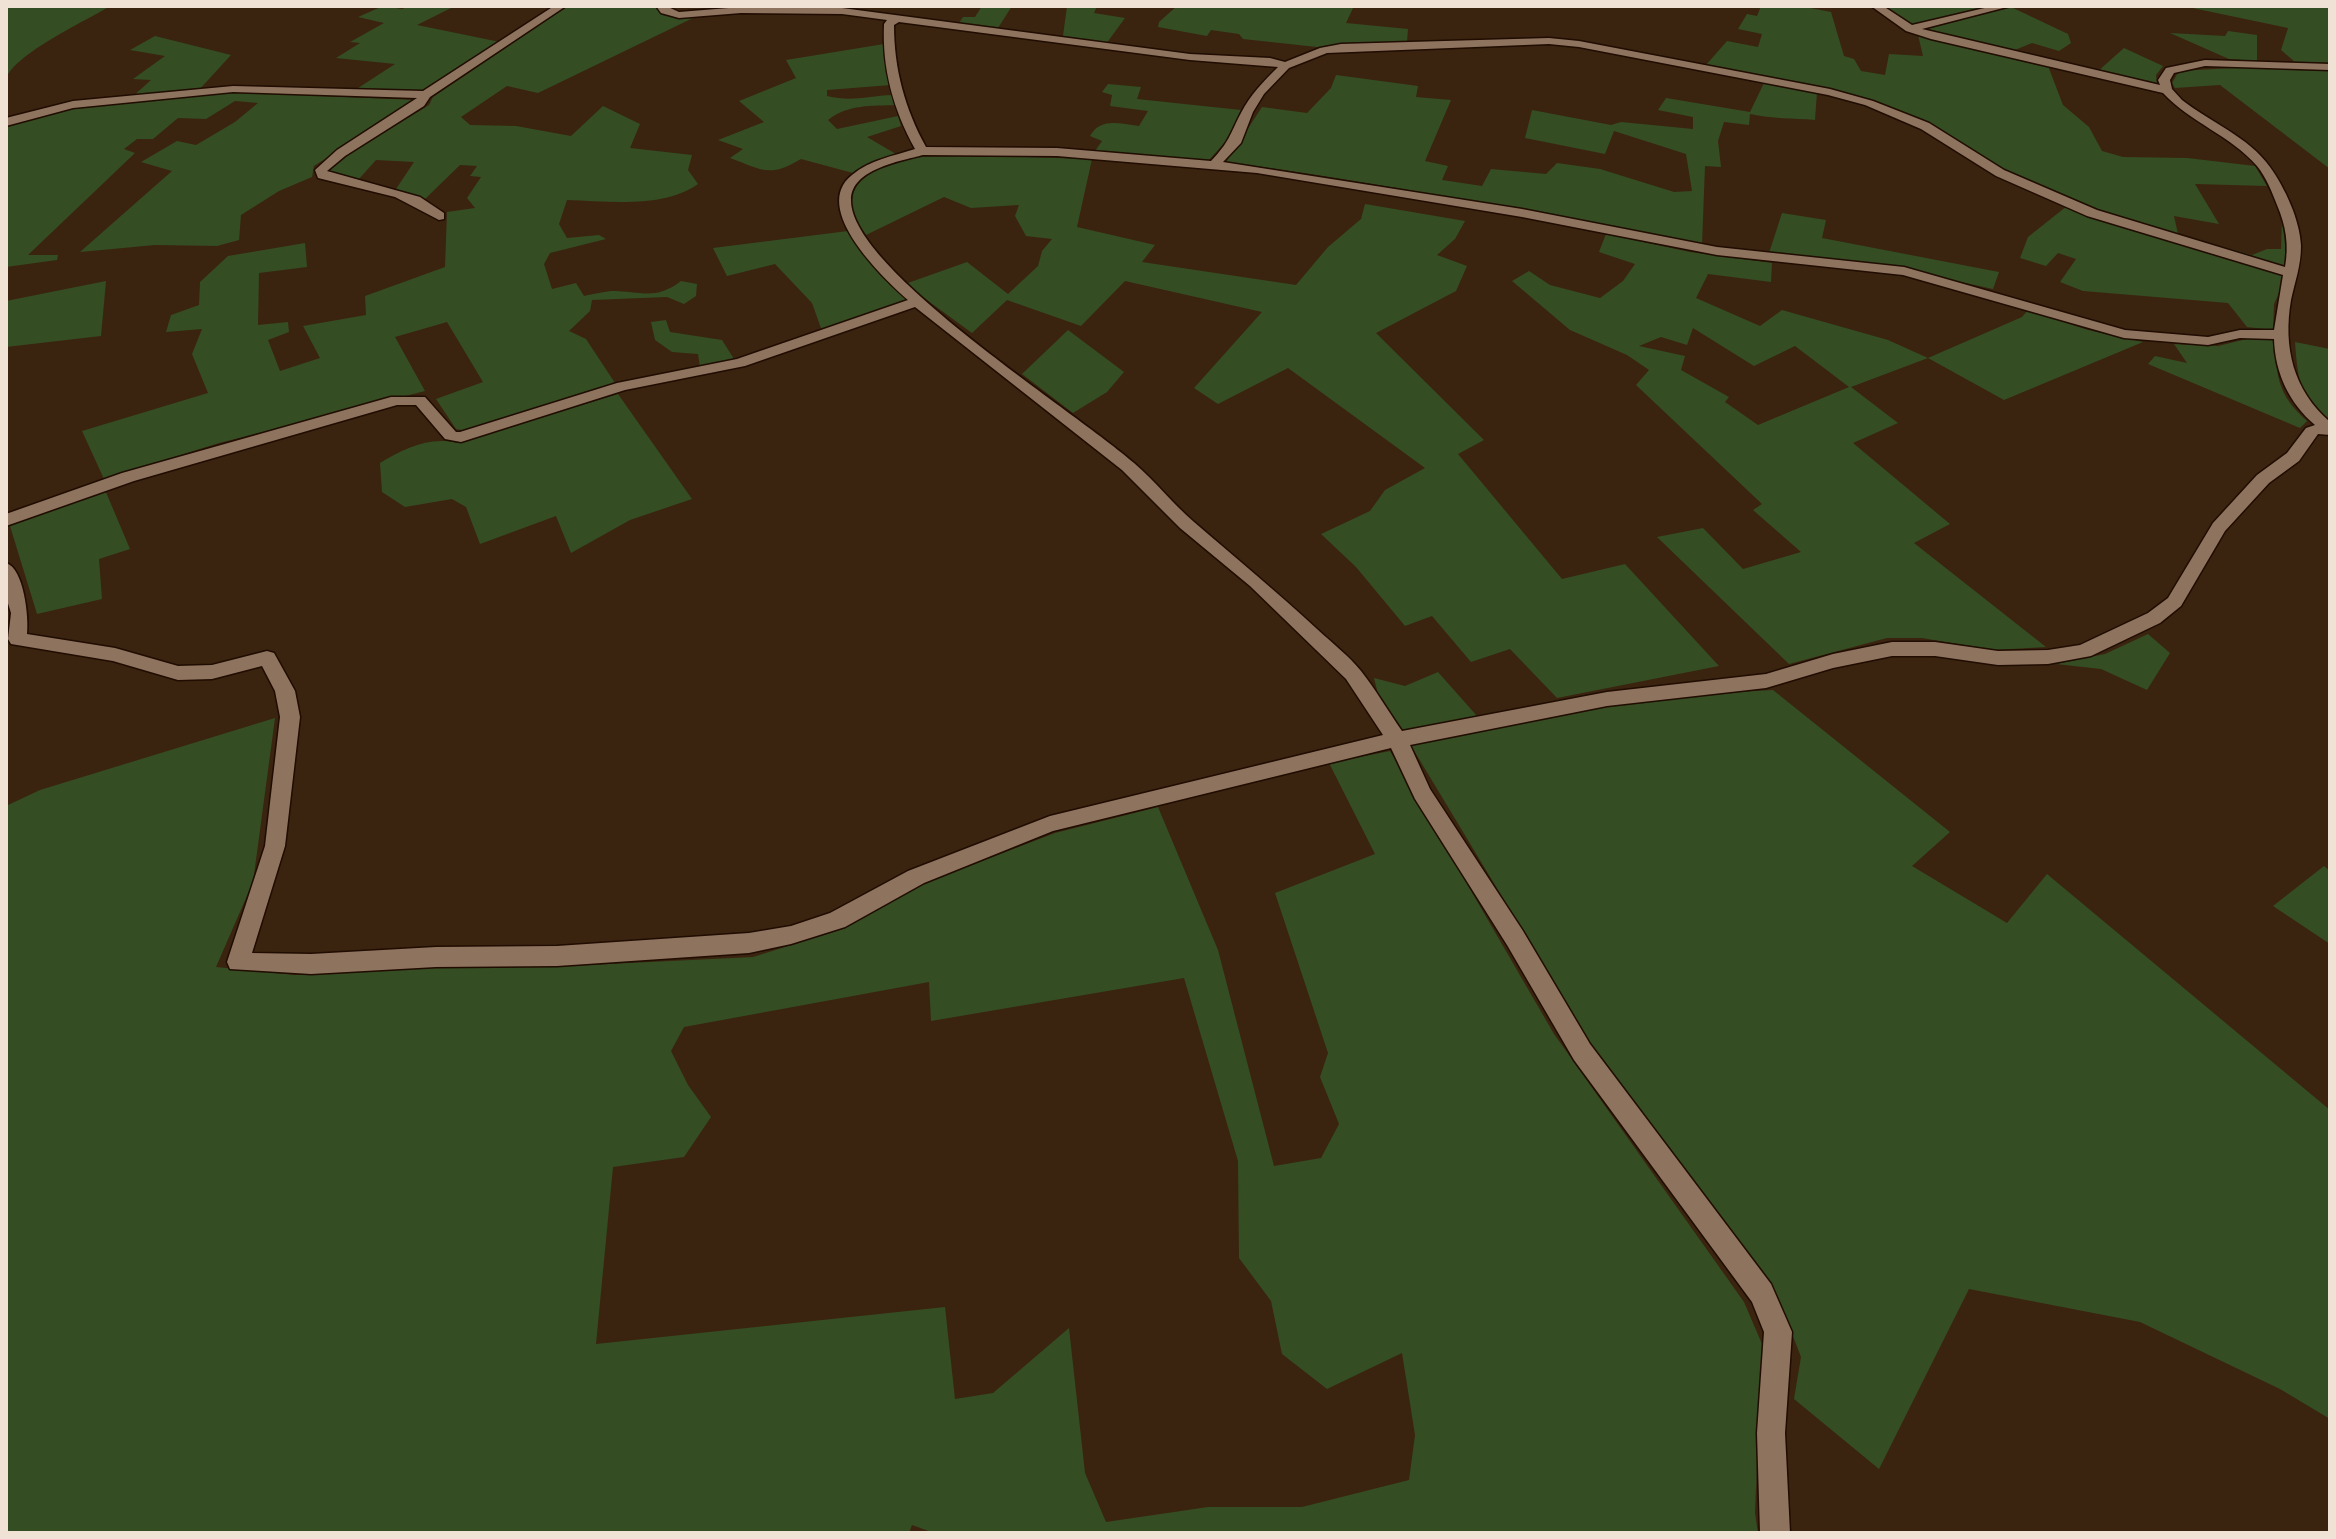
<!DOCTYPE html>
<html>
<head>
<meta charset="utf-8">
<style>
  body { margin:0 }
  #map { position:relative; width:2336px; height:1539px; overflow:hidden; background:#3a2410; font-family:"Asap Condensed",sans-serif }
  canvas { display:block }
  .frame { position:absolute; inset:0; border:8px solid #f1e2d6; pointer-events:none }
</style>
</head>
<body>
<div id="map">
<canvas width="2336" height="1539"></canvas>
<div class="frame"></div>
</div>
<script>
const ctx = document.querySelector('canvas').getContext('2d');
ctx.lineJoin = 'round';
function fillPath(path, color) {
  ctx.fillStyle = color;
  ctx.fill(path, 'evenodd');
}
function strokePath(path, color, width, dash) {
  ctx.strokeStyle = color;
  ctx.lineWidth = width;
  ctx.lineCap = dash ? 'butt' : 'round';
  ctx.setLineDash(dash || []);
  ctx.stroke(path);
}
const green = new Path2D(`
  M6,6h104c-24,15 -96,48 -104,73z
  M383,6l19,3 7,-3h46l-38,19 83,17 -76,50 -69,-2 40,-26 -59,-6 24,-15 -10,-1 34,-19 -26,-6z
  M568,6h86l9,9 32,2 -157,76 -31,-7 -46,31 9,8 46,1 55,10 32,-30 37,18 -10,24 62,7 -4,15 10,14c-36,25 -89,17 -131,16l-8,24 8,14 32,-3 7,4 -56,14 -6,11 8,25 24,-6 8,13c9,-2 18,-4 27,-5 30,0 44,10 70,-10l16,3 -1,12 -12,8 -17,-7 -75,3 -2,11 -21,20 17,8 29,44 -146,48 -13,-2 -20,-30 47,-17 -36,-60 -52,15 30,54 -206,52 -115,36 -22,-48 126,-38 -16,-39 10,-25 -36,3 5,-17 28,-10 1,-23 28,-26 77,-13 2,24 -48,6 -1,52 30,-3 1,10 -21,8 12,31 40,-13 -17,-32 63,-11 -1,-19 80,-29 2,-55 28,-4 -8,-10 14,-21 -11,-1 7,-10 -17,-1 -36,35 -28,-11 18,-27 -38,-2 -18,20 -30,-7v-6l101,-62 4,-8z
  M982,6h30l-14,22 -39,-5 4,-6h12z
  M1067,6h30l-3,7 31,5 -19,26 -43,-8z
  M1177,6h177l-8,17 62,6 -1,13 -90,5 -74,-8 -4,-5 -28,-4 -4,6 -49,-9 1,-5z
  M1761,6h39l31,6 13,44 10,3 7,12 24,4 4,-21 34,2 -5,-21 130,31 15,39 26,22 13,24 21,6 64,1 68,8 12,20 -72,-2 24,40 -45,-8 4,18 74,21 15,-6h14l1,-32 6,37 -5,14 -189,-58 -92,-40 -68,-43 -109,-38 -119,-24 21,-24 31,6 4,-13 -24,-5 9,-15 10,2z
  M1883,6h109l-79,19z
  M2183,6h147v57l-35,-1 -14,-12 7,-22z
  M2011,7l57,27 3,9 -12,8 -27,-8 -22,9 -87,-22z
  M2228,31l29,4v26l-28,-2 -59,-26 55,3z
  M155,36l76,19 -33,36 -67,7 20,-18 -18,-1 32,-23 -35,-6z
  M884,44l7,41 -64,5v6c25,6 40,0 66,-1l3,10c-24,1 -48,-1 -68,15l9,9 61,-13 3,10 -34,11 29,17 -43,19 -52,-14c-32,19 -38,11 -71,-1l13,-9 -25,-9 46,-18 -25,-21 57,-23 -10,-18z
  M2124,48l39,18 -7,9 1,10 -60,-13z
  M2252,67l78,2v100l-110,-84 -45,3 -3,-5 7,-12z
  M1336,75l82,11 -2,11 35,3 -26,61 23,5 -6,14 40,6 9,-17 55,5 11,-11 43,6 74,23 18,-1 -6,-37 -72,-23 -9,23 -80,-16 7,-28 79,15 10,-3 72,7v-12l-35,-7 8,-12 84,14 14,-29 53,9 -2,28c-22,-2 -43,-1 -65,-6l-1,11 -25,-3 -6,19 3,26 -16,-1 -3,79c-158,-30 -316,-62 -476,-83l36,-55 45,6 24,-25z
  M1108,84l33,3 -4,12 104,11 -12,28 -21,23 -113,-10 7,-10 -12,-5c11,-19 29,-12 49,-10l9,-15 -38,-5 2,-11 -10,-3z
  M227,92l189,8 -102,66 -2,11 -33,14 -38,24 -2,25 -22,6 -62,-1 -75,7 92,-81 -31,-9 36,-21 19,4 39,-23 23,-19 -23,-2 -29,18 -28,-1 -25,21h-16l-13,10 11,4 -107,102h30l-1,5 -51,7v-142l60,-17z
  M923,154l169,5 -15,68 78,18 -13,17 154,23 32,-38 33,-28 4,-15 100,17 -10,18 -18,16 30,11 -11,25 -80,42 108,107 -26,14 104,125 63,-15 94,102 -162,32 -47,-49 -39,13 -39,-46 -27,10 -49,-59 -35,-33 49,-23 15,-21 40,-22 -137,-100 -70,36 -24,-16 68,-76 -137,-31 -44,45 -74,-26 -35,33 -67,-49 62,-22 41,32 30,-28 4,-15 10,-12 -26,-3 -11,-20 4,-11 -48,3 -27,-11 -78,38c-4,-6 -11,-15 -13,-22 -11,-40 42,-53 70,-59z
  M2067,206l220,69 -13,29 -1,26 -26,-3 -19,-24 -145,-12 -23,-9 16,-23 -18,-6 -12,13 -26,-8 8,-21z
  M1782,213l44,7 -4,18 177,34 -6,17 -114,-25 -110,-11z
  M848,231l32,44 30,26 -88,30 -10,-28 -37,-39 -48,12 -14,-28z
  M1606,234l84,18 82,11 -1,19 -63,-8 -12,24 64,28 22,-16 106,30 40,18 94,-41 6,-7 60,20 55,12 -139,58 -76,-42 -77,29 47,36 -45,20 97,81 -36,19 132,104 -52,3 -72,-12h-35l-98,26 -132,-127 46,-9 40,41 58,-17 -48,-42 9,-6 -126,-119 13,-15 -22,-15 -57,-25 -58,-49 17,-10 21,14 50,13 23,-17 12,-17 -36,-12zM1693,328l61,38 41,-20 54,41 -91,38 -33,-23 4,-5 -48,-27 4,-14 -46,-10 22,-9 26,8z
  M106,281l-5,55 -95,11v-46z
  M666,320l4,12 52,8 12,19 -34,8 -2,-13 -26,-2 -17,-12 -4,-18z
  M1068,330l56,42 -17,20 -34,21 -51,-39z
  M2255,337l19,2c3,38 3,55 33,82l-7,7 -152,-64 7,-8 32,7 -13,-19 44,2z
  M2295,342l35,7v74c-30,-31 -32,-39 -35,-81z
  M618,394l74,105 -62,21 -59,33 -15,-37 -76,28 -14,-37 -14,-8 -47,8 -23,-15 -2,-29c23,-14 50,-27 77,-20z
  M105,490l25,59 -31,10 3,40 -65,15 -27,-88z
  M2148,634l22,19 -23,37 -46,-21 -45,-5 49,-10z
  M1438,672l39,44 -74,14 -24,-32 -5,-20 31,8z
  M1773,690l177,142 -38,34 95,57 40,-49 283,236v309l-50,-30 -140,-67 -171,-33 -90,180 -85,-70 7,-42 -23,-60 -183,-246 -185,-307 238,-47z
  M275,718l-22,164 -37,85 79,8 91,-8h161l206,-10 83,-26 83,-46 136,-52 103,-26 60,143 56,216 47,-8 18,-34 -19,-47 8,-24 -53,-160 100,-39 -46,-91 61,-12 164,283 190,268 18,42 -7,169 3,20h-824l-22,-8 -3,8h-903v-727l34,-16zM1184,978l54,183 1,97 32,43 11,53 45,35 75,-36 13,82 -6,45 -107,27h-94l-102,15 -21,-49 -16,-145 -76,65 -38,6 -10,-92 -349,37 17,-177 71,-10 27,-40 -23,-32 -17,-34 13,-24 245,-45 2,39z
  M2324,866l6,5v73l-57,-38z`);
const minor = new Path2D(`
  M554,6h12l-136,91 -6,9 -79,50 -18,15 93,26 24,16v6l-5,1 -44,-23 -77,-19 -3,-8 22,-20 80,-52 -184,-6 -160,16 -67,18v-8l67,-17 160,-15 190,5z
  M656,6h10l13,6 62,-5 101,1 348,46 80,4 15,4 35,-14 21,-4 208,-6 30,3 251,48 43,12 56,22 75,47 93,40 188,57c4,-22 1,-41 -8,-62 -5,-13 -11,-28 -20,-39 -26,-30 -67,-44 -94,-73l-232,-54 -25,-8 -35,-25h12l29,19 81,-19h18l-89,23 238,56 -2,-5 8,-12 39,-8 125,4v6l-125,-4 -31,7 -4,7 2,9 10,11c28,22 67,37 88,67 15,21 30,53 31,79 0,20 -6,35 -10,54 -8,47 2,90 39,122v13l-12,-1 -19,27 -30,22 -44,48 -44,75 -21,17 -69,33 -43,8 -50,1 -63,-9h-43l-59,12 -67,20 -159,18 -197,39 20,44 93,142 67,113 181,240 21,48 -7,101 5,100h-30l-3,-100 7,-101 -12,-30 -178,-242 -67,-115 -92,-146 -24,-51 -338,83 -129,52 -79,44 -54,17 -42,9 -192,13 -121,1 -125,7 -81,-5 -3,-7 38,-116 15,-129 -5,-26 -13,-25 -50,13 -34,1 -65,-19 -102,-17 -3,-5 3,-26 -5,-16v-34c18,5 23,55 21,71l88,14 63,18 34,-1 55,-14 7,2 21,38 5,26 -15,129 -33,107 59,1 125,-7 121,-1 192,-13 42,-7 39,-13 78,-42 142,-55 333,-81 -37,-56 -96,-93 -70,-58 -58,-58 -207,-163 -170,59 -120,24 -164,52 -16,-3 -29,-34h-19l-263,76 -128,45v-12l116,-41 269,-76h34l31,35h4l157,-49 120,-24 171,-59c-26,-23 -98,-92 -56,-125 18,-15 41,-19 63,-26 -22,-40 -33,-80 -31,-125l3,-4 -45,-6 -101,-1 -62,5 -18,-5zM899,22l291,38 88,7c-14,14 -28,28 -37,46 -12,23 -11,28 -30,48l-154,-13 -131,-1c-21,-38 -32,-78 -32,-122zM1549,44l30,3 249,48 37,10 56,24 75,47 91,40 196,59 -9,55h-34l-32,7 -83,-7 -221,-63 -187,-20 -195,-38 -299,-47 18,-19 12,-31 11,-18 25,-26 38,-15zM923,155l134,1 200,17 265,44 195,38 186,20 221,63 84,7 32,-7 34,1c1,34 15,64 41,86l-9,3 -19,25 -30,22 -44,48 -45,75 -20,15 -68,32 -32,5 -50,1 -63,-9h-43l-59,12 -67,20 -159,18 -205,39c-14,-20 -26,-41 -41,-60 -12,-15 -29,-28 -44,-42 -40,-37 -81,-71 -123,-107 -21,-18 -39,-41 -60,-59 -56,-50 -284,-193 -283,-263 0,-31 50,-39 72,-45z`);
fillPath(green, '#354d23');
strokePath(minor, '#200c00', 3);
fillPath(minor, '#8e735e');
</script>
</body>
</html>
